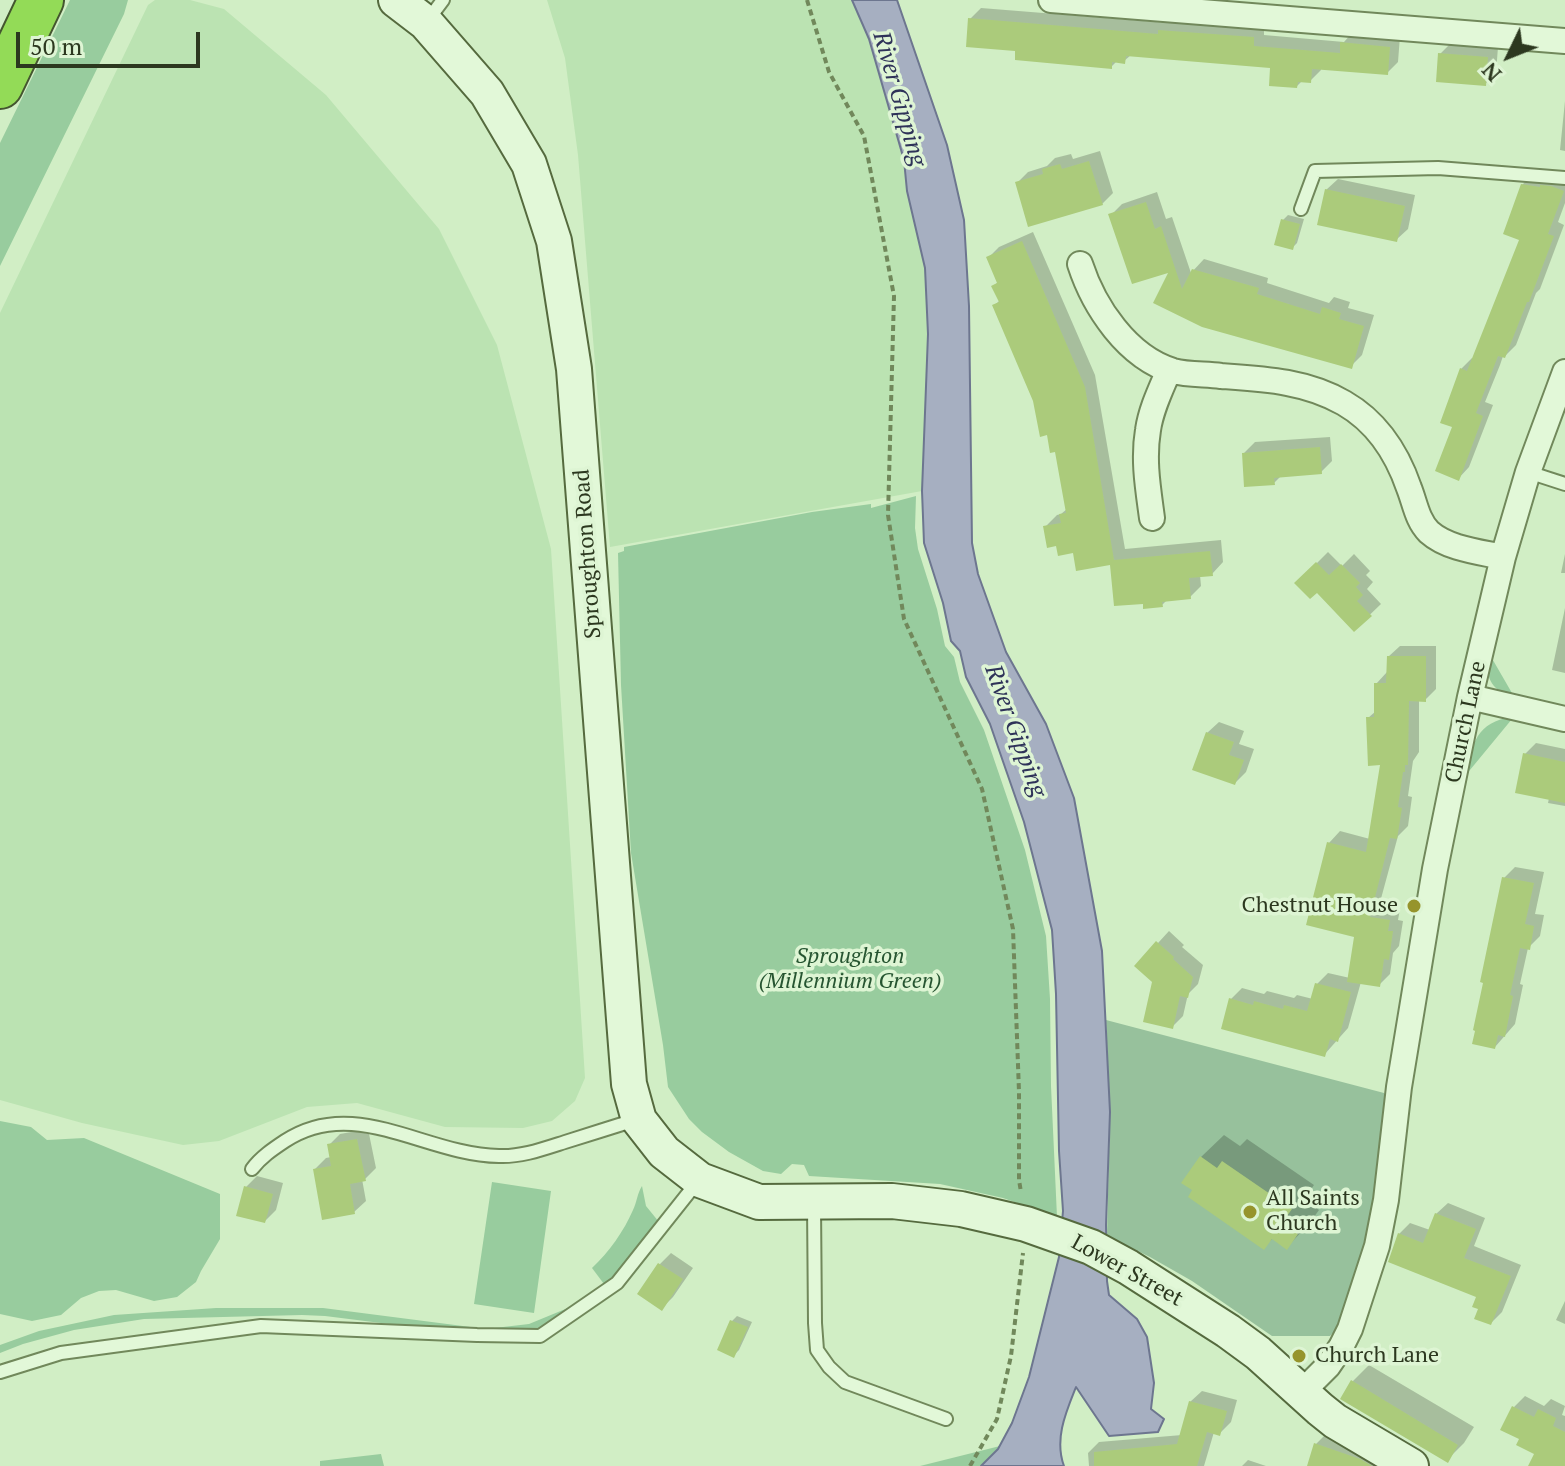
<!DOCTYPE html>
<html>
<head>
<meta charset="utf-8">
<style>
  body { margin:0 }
  #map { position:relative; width:1565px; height:1466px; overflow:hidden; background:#d1eec5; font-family:"PT Serif",serif }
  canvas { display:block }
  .north { position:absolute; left:1469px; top:16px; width:80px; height:80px; -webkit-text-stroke:6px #def5d4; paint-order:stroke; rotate:227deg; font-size:22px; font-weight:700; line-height:32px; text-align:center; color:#2c381f }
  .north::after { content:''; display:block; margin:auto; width:28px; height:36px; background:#2c381f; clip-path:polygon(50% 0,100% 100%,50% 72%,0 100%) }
  .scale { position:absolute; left:16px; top:32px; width:184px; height:36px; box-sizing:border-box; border:4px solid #2c381f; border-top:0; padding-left:10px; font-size:24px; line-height:28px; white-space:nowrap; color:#2c381f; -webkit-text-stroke:6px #def5d4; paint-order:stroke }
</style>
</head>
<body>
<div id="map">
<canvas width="1565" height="1466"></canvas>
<div class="north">N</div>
<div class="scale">50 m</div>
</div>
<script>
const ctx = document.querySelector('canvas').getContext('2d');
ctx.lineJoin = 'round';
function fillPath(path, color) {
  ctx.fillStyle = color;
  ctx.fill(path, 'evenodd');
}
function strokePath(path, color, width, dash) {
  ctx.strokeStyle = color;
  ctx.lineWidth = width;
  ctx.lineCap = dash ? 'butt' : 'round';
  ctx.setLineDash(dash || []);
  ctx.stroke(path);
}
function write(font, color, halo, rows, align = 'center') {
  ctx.font = font + ' "PT Serif",serif';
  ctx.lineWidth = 7;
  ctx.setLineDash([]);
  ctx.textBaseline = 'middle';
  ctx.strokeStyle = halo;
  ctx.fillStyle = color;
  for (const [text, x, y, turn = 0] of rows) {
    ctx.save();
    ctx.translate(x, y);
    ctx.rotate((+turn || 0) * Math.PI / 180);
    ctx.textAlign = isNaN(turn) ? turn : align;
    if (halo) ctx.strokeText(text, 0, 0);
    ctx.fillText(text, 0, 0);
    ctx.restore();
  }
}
const farmland = new Path2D(`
  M155,0h35l34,9 102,86 113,134 58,116 54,204 34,529 -10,23 -23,20 -29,7 -78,-1 -88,-24 -50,4 -88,34 -36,4 -101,-22 -82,-23v-787l148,-308z
  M547,0h305l17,39 35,121 3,31 18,77 3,66 -6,157 -312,56 -32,-392 -13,-97z`);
const green = new Path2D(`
  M70,0h58l-4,14 -124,252v-123z
  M916,496l-1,32 3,21 19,60 8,37 9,11 6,25 24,48 41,120 21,86 4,63 1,87 6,131 -54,-19 -63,-14 -131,-8 -5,-11 -12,-1 -11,10 -18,-3 -34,-19 -27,-20 -13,-13 -21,-32 -5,-42 -32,-192 -10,-168 -3,-132 6,-2v-4l188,-35 59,-8v4z
  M1490,655l26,45c-22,-10 -33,-19 -26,-45z
  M1506,718l6,1 -47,57c6,-26 9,-51 41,-58z
  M0,1121l31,6 16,13 37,-2 136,56v45l-19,32 -5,11 -19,15 -23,4 -38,-11 -17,1 -18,7 -20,17 -29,6 -32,-7z
  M492,1182l59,9 -17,122 -60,-9z
  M642,1186l4,20 13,16 -23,40 -31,34 -19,13 -47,24 -33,4 -29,-2 -152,-19 -23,-1 -158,4 -70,11 -51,14 -23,9v-8l39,-14 75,-16 102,-7h107l163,21 43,-5 51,-21 24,-19 -12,-16c17,-16 32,-37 41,-58 4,-8 4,-16 9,-24z
  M1000,1446l-19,20h-61z
  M381,1454l3,12h-64v-5z`);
const cemetery = new Path2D(`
  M1106,1020l278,73 5,6 -12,91 -14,76 -24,61 -9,9h-58l-80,-55 -42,-24 -43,-21 3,-124z`);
const water = new Path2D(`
  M852,0h45l50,145 17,75 5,86 3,237 6,31 28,78 40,72 28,74 28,153 8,161 -4,113 1,56 2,14 28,24 10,18 7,46 -3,26 13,10 -6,13 -49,4 -33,-49c-10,25 -22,52 -12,79h-83l17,-17 14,-26 17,-46 30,-120 4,-46 -4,-60 -3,-157 -4,-64 -28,-108 -34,-98 -24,-47 -6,-26 -9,-10 -8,-38 -19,-60 -2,-52 6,-157 -3,-66 -18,-77 -3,-31 -35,-121z`);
const shadow = new Path2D(`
  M981,8l187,15 4,-3 92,7v8l80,7 9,-10 47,4 -2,26 -11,11 -66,-6v3l-11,11 -7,-1 -6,6 -25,-20 -141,-11 -7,6h-7l-6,6 -93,-18 -48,-30z
  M1451,43l47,4 -2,26 -11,11 -45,-30z
  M1565,101v50l-5,-1z
  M1100,151l13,42 -11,11 -85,-21 11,-11 19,-6 8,-8 16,-4 2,5z
  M1534,173l31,3v27l-7,19 6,3 -24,64 -4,4 -20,52 -11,11h-2l-3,9 -15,37 8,3 -24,62 -11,12 -4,-53 7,-57 11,-11h2l48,-120v-53z
  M1338,179l77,16 -7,34 -12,11 -70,-50z
  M1157,192l9,27 6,-2 19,56 13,-14 64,19 -1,5 62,20 5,-6 16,5 -2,6 26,7 -12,40 -11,11 -195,-64 16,-33 -61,-54 11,-11z
  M1288,215l16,4 -7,24 -5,5 -9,-28z
  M1033,232l62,143 30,174 96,-9 2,22 -11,12 -12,1 1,11 -11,11 -22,2 -6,6 -18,-4 -33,-38 -54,-20 -11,-17 11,-11 4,-1 6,-5 -11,-59 -62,-144 6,-6 -6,-14 5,-5 -11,-23 11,-11z
  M1330,437l2,24 -11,11 -39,3 -8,8 -30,-30 11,-11z
  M1328,552l14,14 12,-12 16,17 -4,4 7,7 -6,7 14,15 -27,26 -37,-40 -20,-7z
  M1565,554v19h-4z
  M1565,608v65l-13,-3z
  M1400,646h36v43l-11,11h-6v52l-6,9 -5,35 4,1 -4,29 -10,10 -19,70 21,3 -2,11 5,1 -4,25 -6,7 -3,21 -11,11 -18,-3 -13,46 -24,27 -93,-56 11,-11 22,6 3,-3 27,7 3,-3 16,4 4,-15 11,-11 22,5 6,-42 -47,-12 20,-81 11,-12 30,8 12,-76 -14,-45 8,-7v-27l11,-12 1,-15z
  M1219,722l25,9 -5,13 15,5 -8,23 -11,11 -28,-50z
  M1536,743l29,6v57l-17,-3 1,-5 -24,-44z
  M1515,867l29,5 -9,42 9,1 -4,21 -12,12 -8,36 3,1 -8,39 -20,23 9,-169z
  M1169,931l15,14 -2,2 21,18 -5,19 -10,10 -5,22 -11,11 -18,-46 -17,-15z
  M368,1129l8,39 -11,11h-3l4,22 -12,11 -39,-43 11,-11 5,-1 -2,-12 11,-11z
  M1224,1135l16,11 7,-7 67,46 -10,14 15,11 -10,14 -22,23 -14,-9 -9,9 -69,-57 6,-33z
  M257,1176l26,7 -7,27 -11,11 -19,-34z
  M1448,1203l37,15 -11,28 47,19 -19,47 -11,11 -11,-15 -1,-12 -80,-62 11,-11 20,7 6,-16z
  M671,1253l22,15 -20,29 -11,11 -22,-14 20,-30z
  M1565,1301v23l-9,-4z
  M737,1316l15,6 -13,28 -5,5 -15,-6 13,-28z
  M1369,1365l105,62 -10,16 -17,17 -95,-78z
  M1202,1391l35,9 -6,22 -11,11 -6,-1 -10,34h-115l-1,-13 11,-11 83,-7 8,-33z
  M1525,1396l19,10 7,-7 14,7 -3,9 3,1v50h-28v-13l-15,-15 -8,-31z
  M1330,1430l74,36h-95l7,-22z
  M1248,1460l18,6h-24z`);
const building = new Path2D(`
  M968,18l190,16v-4l96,7v9l86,7v-11l50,5 -2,28 -76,-6 -1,14 -13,-1 -1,6 -28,-2 1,-18 -144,-12 -1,8 -13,-2v7l-97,-9v-9l-49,-4z
  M1438,53l50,4 -2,29 -50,-4z
  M1089,161l14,44 -75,22 -13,-45 28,-8 -1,-5 18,-5 2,5z
  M1521,184l19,3v-2l11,1 13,5 -16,43 6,2 -25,66h-2l-22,56 -7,-2 -22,57 7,3 -24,65 -24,-10 17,-44 -12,-4 20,-55 7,3 52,-131 -16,-6z
  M1325,189l80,17 -8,36 -80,-17z
  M1146,202l9,27 6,-3 21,63 10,-20 67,19 -2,6 63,20 2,-7 19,6 -2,6 25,7 -12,43 -150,-42 -49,-24 15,-30 -36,11 -24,-70z
  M1281,219l19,5 -7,26 -19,-5z
  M1022,241l63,146 29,173 96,-9 3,25 -24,2 2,21 -29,3 1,5 -20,2v-5l-29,2 -4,-41 -34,6 -3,-18 -15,3 -2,-10 -9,2 -4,-22 18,-3 -2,-9 7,-1 -11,-61 -5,1 -3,-18 -7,2 -7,-36 -41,-96 7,-3 -8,-16 6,-3 -11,-26z
  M1320,447l2,27 -48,4 1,7 -31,2 -2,-34z
  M1316,562l13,13 12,-11 19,19 -4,4 7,8 -6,6 15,15 -18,16 -37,-39 -7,6 -16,-16z
  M1387,656h39v46l-17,-1 -1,64h-3v7h-2l-5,35 4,1 -5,31 -7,-1 -20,79 20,3 -2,11h5l-4,29 -5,-1 -4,28 -33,-5 7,-45 -48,-12 21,-83 39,10 14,-87 -12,1 -2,-49h8v-34h12z
  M1206,732l28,10 -5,13 15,5 -9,25 -43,-15z
  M1523,753l42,9v41l-50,-10z
  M1502,877l32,6 -9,41 9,2 -4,24 -10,-2 -10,47 3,1 -8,41 -7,-2 -3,14 -23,-5 3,-13 -2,-1 10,-47 -3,-1z
  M1156,941l18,16 -1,2 20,18 -5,21 -8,-2 -7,33 -30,-7 9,-40 -18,-16z
  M1315,983l36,9 -13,50 -8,-3 -5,18 -104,-28 8,-31 24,7 1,-4 29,8 1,-4 23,6z
  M357,1139l9,42 -16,3 5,30 -33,6 -9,-51 18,-3 -4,-22z
  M1200,1156l17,12 5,-7 70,48 -10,14 16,11 -11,16 -15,-11 -8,11 -76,-53 4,-7 -11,-7z
  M244,1186l29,8 -8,29 -29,-7z
  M1435,1213l41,16 -12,29 47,18 -20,49 -17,-6 4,-10 -6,-2 4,-10 -88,-35 10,-29 25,10z
  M658,1263l25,16 -21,32 -25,-17z
  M730,1320l18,7 -14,31 -17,-8z
  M1351,1380l107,65 -10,18 -108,-64z
  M1189,1401l38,10 -7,25 -13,-4 -10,34h-103v-14l83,-8z
  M1512,1406l22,11 4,-8 18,9 -3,8 12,6v34h-37l6,-12 -18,-9 3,-6 -19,-9z
  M1314,1443l46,16 12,7h-65z`);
const path = new Path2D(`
  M807,0l22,72 35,64 30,160 -6,219 16,104 78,170 31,140 6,163v88l2,12
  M970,1466l27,-47 14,-63 12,-103`);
const lane = new Path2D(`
  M428,20l15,-20
  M1301,209l14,-38 123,-3 127,10
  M1528,472l37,12
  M252,1169c9,-12 21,-20 33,-28 70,-46 140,14 214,15 22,1 44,-7 66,-14 23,-7 47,-15 70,-22
  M814,1205l1,118 2,27 12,17 16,15 101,37
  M0,1372l61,-19 200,-27 216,9 63,1 77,-53 81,-102`);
const street = new Path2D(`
  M1051,0l514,41
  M1080,264c14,43 47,93 93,107 15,4 32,3 48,5 43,3 85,5 123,27 33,19 53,50 65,85 6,15 8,32 20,44 19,17 51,20 74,25
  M1152,518c-4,-30 -9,-58 -4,-88 3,-21 13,-41 21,-60
  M1470,697l95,22
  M1301,1393l27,-27 13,-19 9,-18 27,-83 9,-46 13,-113 36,-218 35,-172 33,-140 25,-85 37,-100`);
const secondary = new Path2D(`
  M396,0l30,23 61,70 42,71 25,77 20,128 55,715 10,36 25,32 36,28 59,22 133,-1 69,8 65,15 65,23 37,20 100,64 30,22 62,56 15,12 76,45`);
const highway = new Path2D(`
  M0,86l41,-86`);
const markers = [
  [1414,906,8,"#96942c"],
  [1250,1212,8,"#96942c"],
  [1299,1356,8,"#96942c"]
];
const streetNames = [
  ["Sproughton Road",588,554,-94],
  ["Church Lane",1466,722,-78],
  ["Lower Street",1127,1271,29]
];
const poiNames = [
  ["Chestnut House",1398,906,"right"],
  ["All Saints",1266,1199],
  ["Church",1266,1224],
  ["Church Lane",1315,1356]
];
const parkNames = [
  ["Sproughton",850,957],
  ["(Millennium Green)",850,982]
];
const waterNames = [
  ["River Gipping",899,99,74],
  ["River Gipping",1015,731,70]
];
fillPath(farmland, '#bbe3b2');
fillPath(green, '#98cc9e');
fillPath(cemetery, '#97c19c');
fillPath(water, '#a6afc1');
strokePath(water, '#6d768f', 2);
fillPath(shadow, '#0003');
fillPath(building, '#abcb7b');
strokePath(lane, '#71885b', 16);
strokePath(street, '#71885b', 28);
strokePath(secondary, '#556a3e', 38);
strokePath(highway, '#44562f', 48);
strokePath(path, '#71885b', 4, [6, 4]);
strokePath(lane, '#e2f8d8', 12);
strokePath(street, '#e2f8d8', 24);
strokePath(secondary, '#e2f8d8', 34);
strokePath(highway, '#93db57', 44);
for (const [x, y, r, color] of markers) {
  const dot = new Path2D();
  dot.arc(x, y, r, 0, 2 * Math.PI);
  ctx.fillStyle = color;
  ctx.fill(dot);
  strokePath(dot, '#def5d4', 3);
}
write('22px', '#2c381f', '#def5d4', streetNames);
write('22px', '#2c381f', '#def5d4', poiNames, 'left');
write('italic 22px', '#265531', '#def5d4', parkNames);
write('italic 24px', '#2e3258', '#def5d4', waterNames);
</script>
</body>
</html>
